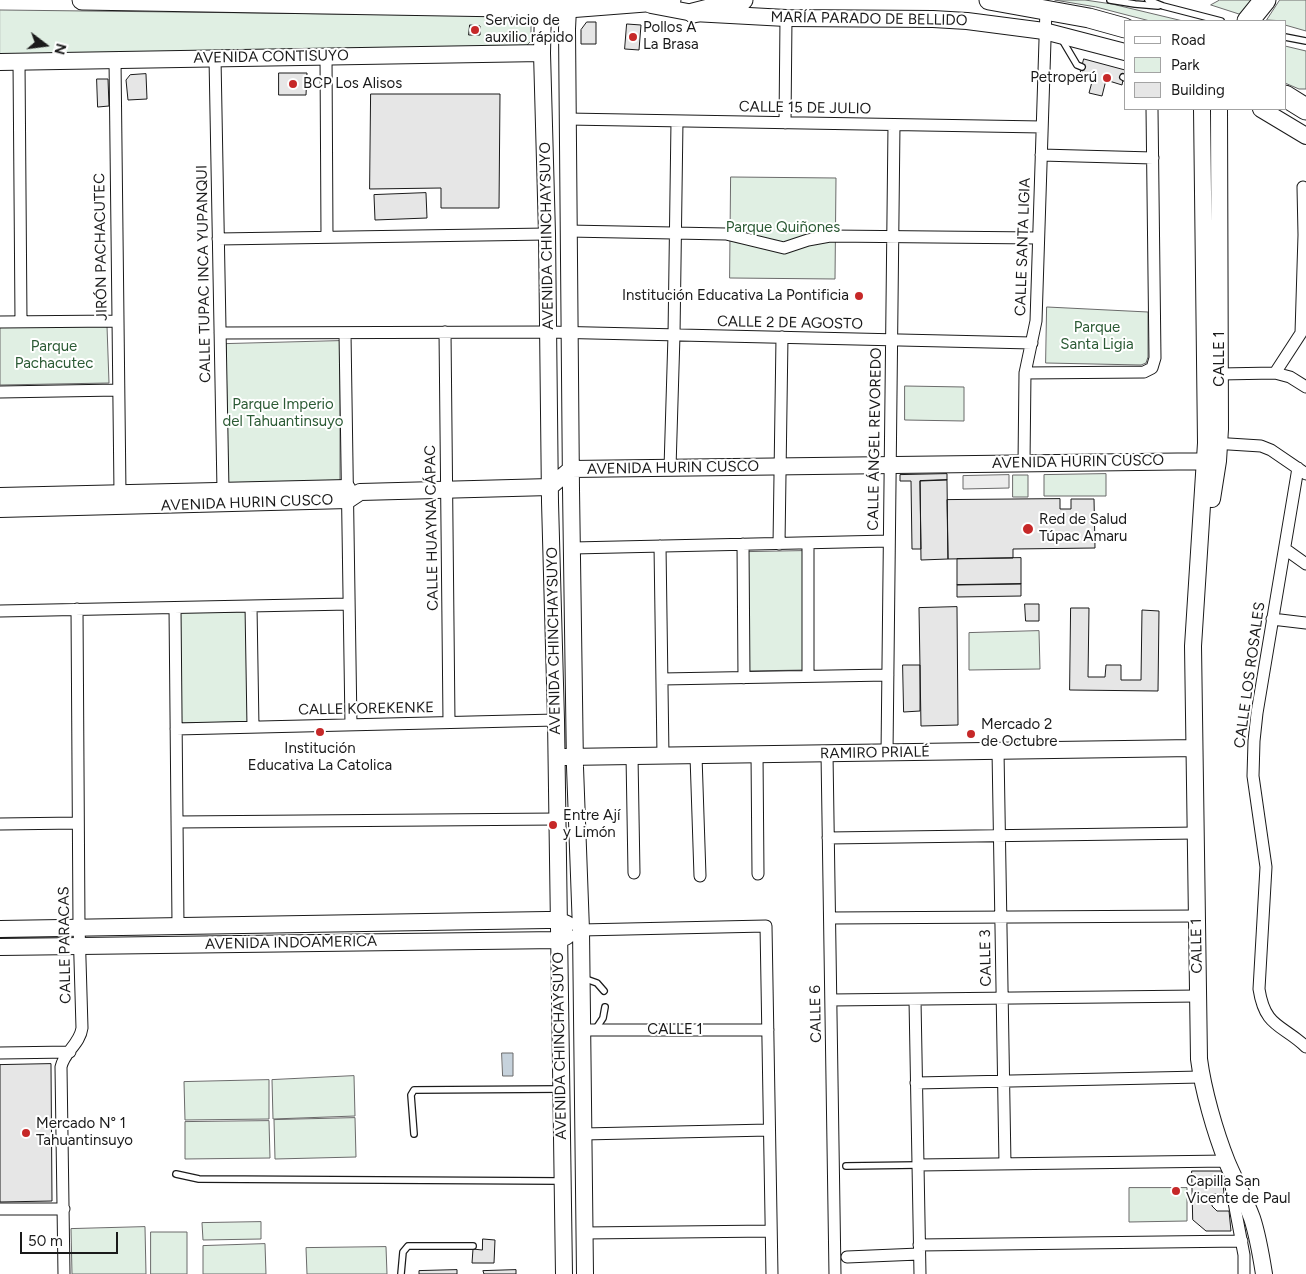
<!DOCTYPE html>
<html>
<head>
<meta charset="utf-8">
<style>
  body { margin:0 }
  #map { position:relative; width:1306px; height:1274px; overflow:hidden; background:#fff; font-family:Figtree,sans-serif }
  canvas { display:block }
  .legend { position:absolute; left:1124px; top:20px; width:162px; height:90px; box-sizing:border-box; background:#fff; border:1px solid #a3a3a3; margin:0; padding:6px 9px; list-style:none; font-size:15px; color:#1a1a1a }
  .legend li { display:flex; align-items:center; gap:10px; height:25px }
  .legend b { width:25px; border:1px solid #a3a3a3 }
  .north { position:absolute; left:20px; top:20px; width:50px; height:50px; -webkit-text-stroke:4px #fff; paint-order:stroke; rotate:105deg; font-size:14px; font-weight:700; line-height:20px; text-align:center; color:#1a1a1a }
  .north::after { content:''; display:block; margin:auto; width:18px; height:22px; background:#1a1a1a; clip-path:polygon(50% 0,100% 100%,50% 72%,0 100%) }
  .scale { position:absolute; left:20px; top:1232px; width:98px; height:22px; box-sizing:border-box; border:2px solid #1a1a1a; border-top:0; padding-left:6px; font-size:15px; line-height:18px; white-space:nowrap; color:#1a1a1a; -webkit-text-stroke:4px #fff; paint-order:stroke }
</style>
</head>
<body>
<div id="map">
<canvas width="1306" height="1274"></canvas>
<ul class="legend">
<li><b style="height:6px;background:#fff"></b>Road</li>
<li><b style="height:14px;background:#e0efe3"></b>Park</li>
<li><b style="height:14px;background:#e6e6e6"></b>Building</li>
</ul>
<div class="north">N</div>
<div class="scale">50 m</div>
</div>
<script>
const ctx = document.querySelector('canvas').getContext('2d');
ctx.lineJoin = 'round';
function fillPath(path, color) {
  ctx.fillStyle = color;
  ctx.fill(path, 'evenodd');
}
function strokePath(path, color, width, dash) {
  ctx.strokeStyle = color;
  ctx.lineWidth = width;
  ctx.lineCap = dash ? 'butt' : 'round';
  ctx.setLineDash(dash || []);
  ctx.stroke(path);
}
function write(font, color, halo, rows, align = 'center') {
  ctx.font = font + ' Figtree,sans-serif';
  ctx.lineWidth = 4;
  ctx.setLineDash([]);
  ctx.textBaseline = 'middle';
  ctx.strokeStyle = halo;
  ctx.fillStyle = color;
  for (const [text, x, y, turn = 0] of rows) {
    ctx.save();
    ctx.translate(x, y);
    ctx.rotate((+turn || 0) * Math.PI / 180);
    ctx.textAlign = isNaN(turn) ? turn : align;
    if (halo) ctx.strokeText(text, 0, 0);
    ctx.fillText(text, 0, 0);
    ctx.restore();
  }
}
const green = new Path2D(`
  M1055,0h30l27,4 71,17h-33l-54,-14z
  M1220,0h33l-11,15 -31,-10z
  M1280,0h26v31l-21,-6v-4l-18,-1z
  M0,10l521,6 10,8v17l-7,7 -524,8z
  M1285,46l21,5v38h-7l-14,-6z
  M731,177l105,1 -1,101 -105,-1z
  M1047,307l101,5v45l-2,6 -5,2 -95,-2z
  M107,326l2,57 -109,2v-58z
  M340,341v143l-112,2 -2,-142z
  M905,386l59,1v34l-59,-1z
  M1106,474v22h-62v-21z
  M1013,475h15v22h-15z
  M803,551l1,119 -55,1 -1,-119z
  M249,612l1,110 -70,1 -1,-110z
  M1039,631l1,38 -71,1v-37z
  M354,1076l1,40 -82,3 -1,-39z
  M269,1080v39l-84,1 -1,-38z
  M355,1118l1,39 -81,2 -1,-39z
  M269,1121l1,37 -85,1v-37z
  M1187,1188v33l-58,1v-34z
  M261,1222v17l-58,1 -1,-17z
  M145,1227l1,47h-74l-1,-45z
  M151,1232h36v42h-36z
  M265,1244l1,30h-63v-28z
  M386,1247l1,27h-80l-1,-26z`);
const parking = new Path2D(`
  M1009,475v13l-46,1v-13z`);
const water = new Path2D(`
  M502,1053h11v23h-10z`);
const building = new Path2D(`
  M587,22h9v22h-15v-14z
  M627,24l14,1 -2,25 -14,-1z
  M470,25l10,1v9h-11z
  M1084,59l41,11 -3,15 -16,-5 -4,16 -13,-3 4,-15 -13,-3z
  M279,73h28l-1,22h-27z
  M146,74l1,25 -19,1 -2,-20 4,-5z
  M97,79h11l1,27 -11,1z
  M371,94h129l-1,114h-58v-20l-71,1z
  M426,193l1,25 -52,2 -1,-25z
  M947,474v6l-27,1 1,68h-9l-1,-68h-11v-6z
  M947,480l1,79 -27,1 -1,-79z
  M1060,499v10h11v-10h23l1,49 -82,1v9l-65,1 -1,-59z
  M1021,558v26l-64,1v-26z
  M1021,584v12l-64,1v-12z
  M1025,604h14v17h-13z
  M957,607l1,118 -37,1 -2,-118z
  M1071,608h18l-1,69h17l1,-12h15v15h20l1,-70 17,1 -1,80 -88,-1z
  M903,665h17v46l-16,1z
  M51,1064l1,137 -52,1v-137z
  M1192,1171h30l2,23h-12v12l5,5h12l2,20h-25l-13,-11z
  M483,1239l12,1 -1,23h-22l1,-14 9,1z
  M457,1270v4h-38v-3z
  M516,1270v4h-32l-1,-3z`);
const lane = new Path2D(`
  M1110,0l25,4 23,2
  M1148,0l15,6 58,15
  M1285,37l21,4
  M1061,38l16,27 5,2
  M1123,77l2,1
  M583,978l14,5 7,8
  M595,1030l8,-12 2,-11
  M414,1134l-3,-39 3,-5 146,-1
  M846,1166l72,-1
  M176,1174l23,5 361,2
  M401,1274l2,-22 5,-6h65`);
const street = new Path2D(`
  M326,56l1,181
  M215,58l8,432
  M115,60l5,433
  M19,62l2,259
  M567,119l475,8
  M785,123l1,-105
  M1041,155l112,3
  M568,231l158,3 58,14 24,-8 22,-4 208,2
  M218,239l329,-5
  M0,322l117,-1
  M445,332l4,390
  M220,333l328,-1 484,11
  M345,333l6,392
  M1025,373l119,-1 8,-4 3,-10 -3,-249
  M1275,373l26,-40 3,-98 -1,-48
  M1220,374l55,-1 15,4 16,10
  M0,392l118,-2
  M1213,443l48,3 10,4 35,24
  M1024,463l1,-90 11,-52 10,-312
  M670,468l4,-133 3,-214
  M1298,468l-41,245 -3,28 -1,35 13,91 -7,122c6,39 23,35 47,58
  M808,543v133
  M743,544l1,134
  M779,544l3,-207
  M660,546l3,210
  M573,548l316,-7
  M1285,549l21,15
  M251,606l2,121
  M175,608l3,317
  M0,611l349,-7
  M1272,619l34,4
  M662,679l226,-4
  M176,729l380,-9
  M998,751l7,413
  M887,753l7,-628
  M757,754l1,120
  M827,754l8,520
  M632,756l2,117
  M696,756l4,120
  M177,822l380,-3
  M0,824l78,-1
  M828,838l368,-5
  M830,918l367,-2
  M581,930l185,-4 6,348
  M831,1000l367,-4
  M915,1000l5,274
  M582,1030h186
  M0,1053l70,-1
  M916,1083l285,-6
  M583,1134l186,-4
  M918,1165l309,-4v4
  M1230,1181l14,74v19
  M0,1209h64
  M584,1233l187,-2
  M919,1245l323,-4
  M847,1257l72,-3
  M64,1274l-3,-207c3,-15 19,-23 21,-39l-3,-102 -2,-317`);
const secondary = new Path2D(`
  M651,5l42,8 93,5 147,1 34,2 77,10 81,21
  M543,7l-1,46 5,181 3,268 6,218 8,554
  M568,8l-1,21 4,460 4,278 6,163 4,344
  M0,62l542,-9
  M1202,109l4,334 -13,203 6,413c4,31 16,73 28,103 8,19 18,37 25,56 6,18 9,37 12,56
  M1261,109l45,27
  M0,496l347,-8
  M1212,499l6,-38 2,-32 -1,-320
  M0,509l348,-9 12,-8 190,-5 21,-18 647,-8
  M564,757l630,-9
  M0,929l547,-9h11l9,4
  M0,947l559,-7 8,-4`);
const primary = new Path2D(`
  M82,0l486,8 103,-8
  M989,0l100,18 36,10
  M693,13l50,-13`);
const highway = new Path2D(`
  M1248,21l17,-21
  M1285,96l21,13`);
const markers = [
  [475,30,5,"#c62828"],
  [633,37,5,"#c62828"],
  [1107,78,5,"#c62828"],
  [293,84,5,"#c62828"],
  [859,296,5,"#c62828"],
  [1028,529,6,"#c62828"],
  [320,732,5,"#c62828"],
  [971,734,5,"#c62828"],
  [553,825,5,"#c62828"],
  [26,1133,5,"#c62828"],
  [1176,1191,5,"#c62828"]
];
const streetNames = [
  ["MARÍA PARADO DE BELLIDO",869,19,1],
  ["AVENIDA CONTISUYO",271,57,-1],
  ["CALLE 15 DE JULIO",805,108,1],
  ["AVENIDA CHINCHAYSUYO",547,236,-91],
  ["JIRÓN PACHACUTEC",101,247,-91],
  ["CALLE SANTA LIGIA",1023,247,-88],
  ["CALLE TUPAC INCA YUPANQUI",204,274,-91],
  ["CALLE 2 DE AGOSTO",790,323,1],
  ["CALLE 1",1220,359,-90],
  ["CALLE ÁNGEL REVOREDO",875,439,-89],
  ["AVENIDA HURIN CUSCO",1078,462,-1],
  ["AVENIDA HURIN CUSCO",673,468,-1],
  ["AVENIDA HURIN CUSCO",247,503,-2],
  ["CALLE HUAYNA CÁPAC",432,528,-91],
  ["AVENIDA CHINCHAYSUYO",554,641,-91],
  ["CALLE LOS ROSALES",1250,675,-82],
  ["CALLE KOREKENKE",366,709,-1],
  ["RAMIRO PRIALÉ",875,753,-1],
  ["AVENIDA INDOAMERICA",291,943,-1],
  ["CALLE PARACAS",65,945,-91],
  ["CALLE 1",1197,946,-91],
  ["CALLE 3",986,958,-91],
  ["CALLE 6",816,1014,-91],
  ["CALLE 1",675,1030],
  ["AVENIDA CHINCHAYSUYO",560,1046,-91]
];
const poiNames = [
  ["Servicio de",485,21],
  ["auxilio rápido",485,38],
  ["Pollos A",643,28],
  ["La Brasa",643,45],
  ["Petroperú",1097,78,"right"],
  ["BCP Los Alisos",303,84],
  ["Institución Educativa La Pontificia",849,296,"right"],
  ["Red de Salud",1039,520],
  ["Túpac Amaru",1039,537],
  ["Mercado 2",981,725],
  ["de Octubre",981,742],
  ["Institución",320,749,"center"],
  ["Educativa La Catolica",320,766,"center"],
  ["Entre Ají",563,816],
  ["y Limón",563,833],
  ["Mercado N° 1",36,1124],
  ["Tahuantinsuyo",36,1141],
  ["Capilla San",1186,1182],
  ["Vicente de Paul",1186,1199]
];
const parkNames = [
  ["Parque Quiñones",783,228],
  ["Parque",1097,328],
  ["Santa Ligia",1097,345],
  ["Parque",54,347],
  ["Pachacutec",54,364],
  ["Parque Imperio",283,405],
  ["del Tahuantinsuyo",283,422]
];
fillPath(green, '#e0efe3');
strokePath(green, '#6a6a6a', 1);
fillPath(parking, '#ededed');
strokePath(parking, '#6a6a6a', 1);
fillPath(water, '#c6d2dc');
strokePath(water, '#6a6a6a', 1);
fillPath(building, '#e6e6e6');
strokePath(building, '#1a1a1a', 1);
strokePath(lane, '#1a1a1a', 8);
strokePath(street, '#1a1a1a', 13);
strokePath(secondary, '#1a1a1a', 18);
strokePath(primary, '#1a1a1a', 21);
strokePath(highway, '#1a1a1a', 23);
strokePath(lane, '#fff', 5.5);
strokePath(street, '#fff', 11);
strokePath(secondary, '#fff', 16);
strokePath(primary, '#fff', 19);
strokePath(highway, '#fff', 21);
for (const [x, y, r, color] of markers) {
  const dot = new Path2D();
  dot.arc(x, y, r, 0, 2 * Math.PI);
  ctx.fillStyle = color;
  ctx.fill(dot);
  strokePath(dot, '#fff', 2);
}
write('15px', '#1a1a1a', '#fff', streetNames);
write('15px', '#1a1a1a', '#fff', poiNames, 'left');
write('15px', '#2b5a34', '#fff', parkNames);
</script>
</body>
</html>
